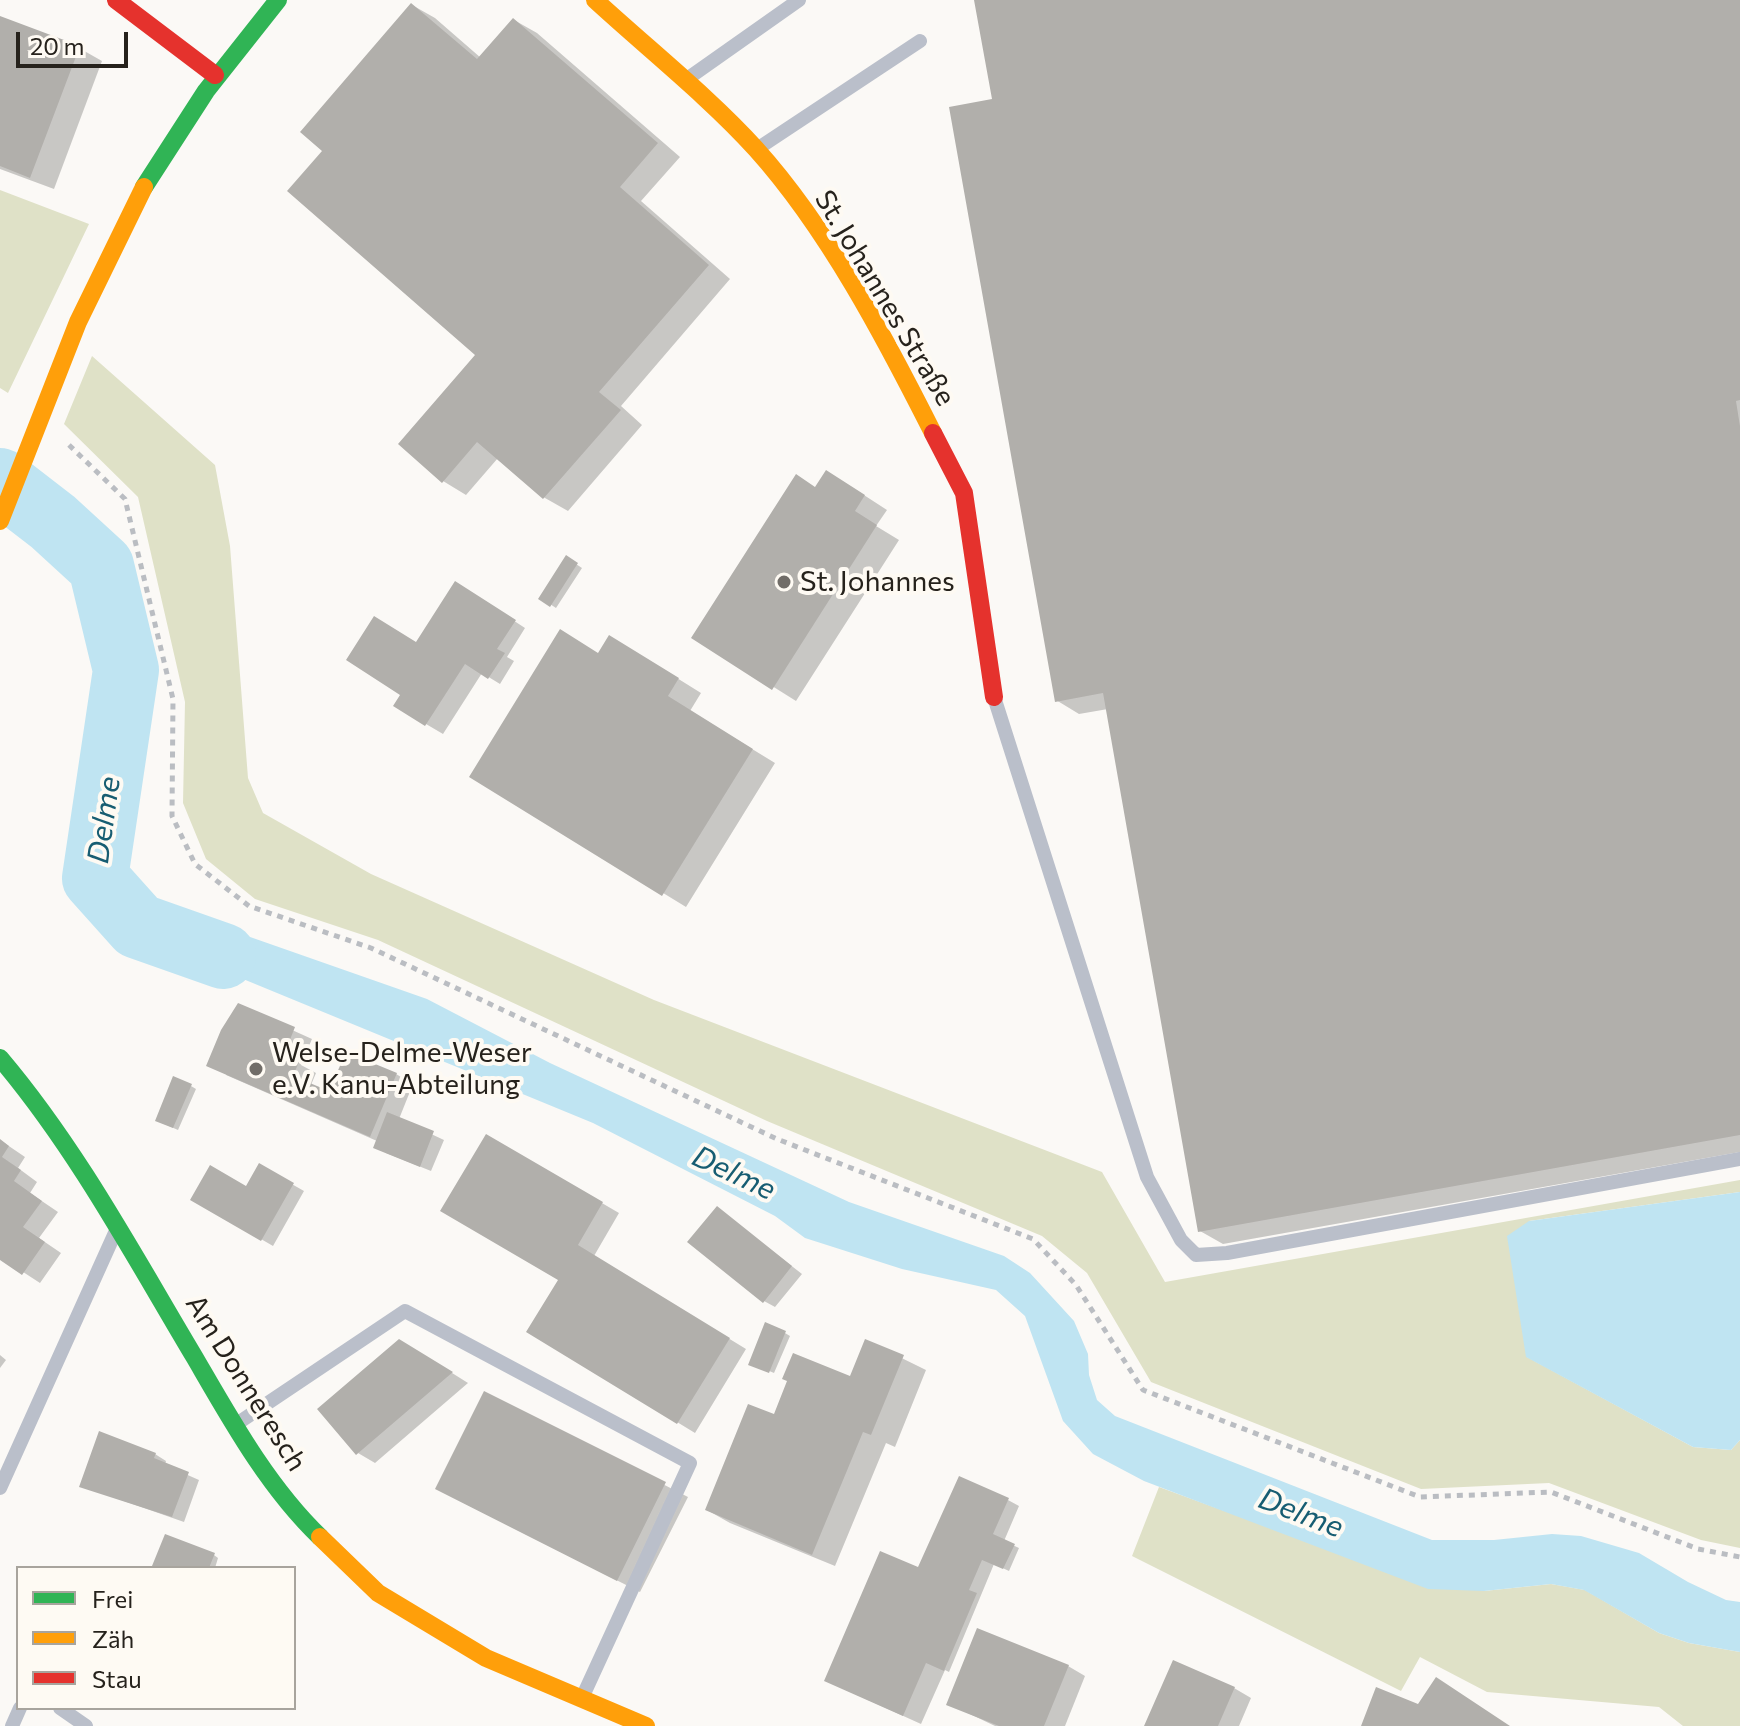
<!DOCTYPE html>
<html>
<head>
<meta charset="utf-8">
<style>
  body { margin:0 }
  #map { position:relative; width:1740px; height:1726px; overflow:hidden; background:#fbf9f6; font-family:Commissioner,sans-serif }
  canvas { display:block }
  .legend { position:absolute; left:16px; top:1566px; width:280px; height:144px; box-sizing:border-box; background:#fefaf3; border:2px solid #a8a49d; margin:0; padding:10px 14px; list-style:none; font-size:24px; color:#26221c }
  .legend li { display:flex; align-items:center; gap:16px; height:40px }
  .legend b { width:40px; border:2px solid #a8a49d }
  .scale { position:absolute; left:16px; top:32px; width:112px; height:36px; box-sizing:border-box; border:4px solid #26221c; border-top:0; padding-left:10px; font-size:24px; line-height:28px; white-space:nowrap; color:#26221c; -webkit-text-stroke:6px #fefaf3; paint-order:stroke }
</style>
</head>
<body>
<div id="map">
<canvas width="1740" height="1726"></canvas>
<ul class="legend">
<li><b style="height:10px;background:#30b455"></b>Frei</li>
<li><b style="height:10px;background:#ff9f0a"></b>Zäh</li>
<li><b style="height:10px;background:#e5322d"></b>Stau</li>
</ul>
<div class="scale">20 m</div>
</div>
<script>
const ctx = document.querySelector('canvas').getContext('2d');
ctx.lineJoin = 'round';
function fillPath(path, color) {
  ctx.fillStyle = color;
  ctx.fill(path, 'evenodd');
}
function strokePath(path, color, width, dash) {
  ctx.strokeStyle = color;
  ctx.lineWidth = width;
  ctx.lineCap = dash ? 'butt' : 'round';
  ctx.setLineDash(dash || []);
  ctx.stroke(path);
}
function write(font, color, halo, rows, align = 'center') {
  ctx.font = font + ' Commissioner,sans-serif';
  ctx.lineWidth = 8;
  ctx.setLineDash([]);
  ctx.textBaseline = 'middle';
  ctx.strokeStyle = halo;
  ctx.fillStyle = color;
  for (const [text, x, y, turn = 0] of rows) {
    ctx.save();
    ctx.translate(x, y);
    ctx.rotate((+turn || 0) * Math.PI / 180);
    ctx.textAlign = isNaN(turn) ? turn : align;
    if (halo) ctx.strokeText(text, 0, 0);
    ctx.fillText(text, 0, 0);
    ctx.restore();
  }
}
const forest = new Path2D(`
  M0,190l89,34 -81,169 -8,-5z
  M92,356l123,109 15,81 18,232 15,35 108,61 283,126 448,172 63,110 575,-102v12l-211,29 -2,136 166,90 38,3 9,-10v108l-39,-8 -152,-57 -128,6 -270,-107 -64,-109 -45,-37 -275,-115 -389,-181 -123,-41 -49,-40 -23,-56 2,-101 -47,-205 -74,-73z
  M1159,1487l101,37 224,67 67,-7 34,6 74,43 30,10 51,9v74h-57l-24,-19 -172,-15 -67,-35 -19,34 -269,-135z`);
const water = new Path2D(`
  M138,926l95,5 194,68 123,64 299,139 155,54 26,17 44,48 14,33 1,21 8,25 18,16 317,124h62l58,-6 29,2 58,17 49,29 38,18 14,2v50l-51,-9 -30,-10 -75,-43 -33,-6 -67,7 -56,-2 -284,-108 -51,-27 -30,-33 -38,-105 -29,-26 -94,-21 -97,-31 -30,-22 -182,-93 -384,-158z
  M1740,1192v248l-9,10 -38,-3 -167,-90 -19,-121 22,-15z`);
const shadow = new Path2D(`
  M976,0h764v1152l-517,92 -23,-13 -92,-522 -29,5 -23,-14 -62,-599z
  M412,5l23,13 46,40 33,-38 23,13 143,124 -39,44 89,78 -109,127 21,19 -74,86 -23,-13 -47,-40 -32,37 -23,-14 35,-126 -153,-204z
  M0,18l79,30 23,13 -48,128 -54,-20z
  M850,486l37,24 -11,16 23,14 -103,161 -102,-64 123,-148z
  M567,558l15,10 -26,40 -15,-10z
  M467,590l58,38 -18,29 7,4 -14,23 -18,-11 -39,61 -17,-10 -23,-30 14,-50z
  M632,650l69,43 -11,18 85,52 -89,144 -214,-131z
  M239,1006l73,33 -11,26 15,8 -5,12 20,9 65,-20 17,10 -14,35 45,21 -13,31 -45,-18 -9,-12 -151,-66z
  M191,1086l5,3 -18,41 -16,-7z
  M487,1136l132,77 -25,43 152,93 -51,84 -167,-102 33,-52z
  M0,1140l25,17 -7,11 19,14 -7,11 28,19 -19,26 22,15 -21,30 -40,-26z
  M260,1166l44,25 -31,55 -81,-47 55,-10z
  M717,1208l85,66 -27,33 -11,-6z
  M785,1333l5,3 -16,37 -21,-9z
  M867,1341l59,29 -31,77 -9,-4 -51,123 -105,-43 -23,-13 68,-93 76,-38z
  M417,1351l51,32 -93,80 -17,-10z
  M0,1355l6,5 -6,8z
  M485,1393l203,104 -48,95 -180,-91z
  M155,1454l11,7 -1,4 34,15 -15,42 -103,-36z
  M1008,1500l11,6 -15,35 15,7 -10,23 -15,-7 -45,108 -4,-2 -24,54 -95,-43z
  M214,1555l4,3 -3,10 -60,-2z
  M1068,1666l17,10 -20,50h-70l-46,-22z
  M1234,1688l17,10 -12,28h-93z`);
const river = new Path2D(`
  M0,481l53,41 48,44 25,104 -31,208 43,48 85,30`);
const building = new Path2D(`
  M974,0h766v400l-4,1 4,25v709l-542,97 -95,-539 -48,9 -106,-595 43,-8z
  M411,3l66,56 36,-41 145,125 -38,44 89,78 -110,127 22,18 -78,89 -66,-57 -35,41 -44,-39 77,-89 -188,-164 35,-40 -22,-19z
  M0,16l80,30 -50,132 -30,-12z
  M826,470l39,25 -10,16 22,14 -105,165 -81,-52 105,-164 19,13z
  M566,555l12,8 -28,44 -12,-8z
  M455,581l61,39 -19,29 8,4 -17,26 -23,-15 -40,62 -32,-20 7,-11 -54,-35 28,-44 42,26z
  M560,629l38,24 11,-18 70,43 -11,18 85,53 -91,147 -193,-119z
  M238,1003l57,24 -11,28 15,7 -6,14 36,15 17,-39 51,21 -27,64 -164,-71 15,-36z
  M173,1076l19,8 -19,44 -18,-7z
  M387,1112l47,19 -14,36 -47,-19z
  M486,1134l117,68 -25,43 152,93 -53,86 -151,-92 32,-52 -118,-69z
  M0,1139l9,7 -7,11 19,13 -7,11 28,20 -19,26 22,15 -23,33 -22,-15z
  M259,1163l35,20 -33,58 -71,-41 20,-35 36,21z
  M717,1206l75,60 -29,37 -76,-61z
  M765,1322l21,9 -17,42 -21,-8z
  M399,1339l54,33 -97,83 -39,-46z
  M865,1339l39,16 -33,80 -8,-3 -51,123 -107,-45 43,-106 26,10 13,-33 -5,-2 11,-26 57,23z
  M484,1391l182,91 -49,99 -182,-92z
  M99,1431l57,22 -2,5 35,14 -17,45 -93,-30z
  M959,1476l50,22 -16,36 22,10 -12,25 -21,-9 -13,30 8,3 -33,78 -18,-8 -23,53 -79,-35 56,-130 38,16z
  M165,1534l50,19 -6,15 -57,-2z
  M977,1628l92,37 -25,61h-45l-53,-21z
  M1173,1660l62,27 -17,39h-74z
  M1436,1677l74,49h-149l15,-39 42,17z`);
const path = new Path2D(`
  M69,445l56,54 48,200 -1,117 23,48 54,42 122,42 406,191 256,100 43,46 67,105 277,107 131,-5 147,57 42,8`);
const lane = new Path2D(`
  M687,79l112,-79
  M760,147l160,-106
  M994,697l153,480 34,63 15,15 31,-2 513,-94
  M238,1423l167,-112 285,152 -108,235
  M0,1488l115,-255
  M60,1708l26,18
  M12,1726l8,-18`);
const fast = new Path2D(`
  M144,187l62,-96 72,-91
  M0,1058c77,91 134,198 195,300 36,62 73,129 125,179`);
const slow = new Path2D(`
  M595,0c51,47 115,98 161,149 72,80 129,189 177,284
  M0,521l78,-199 66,-135
  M320,1537l58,56 108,65 160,68`);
const jam = new Path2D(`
  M116,0l99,75
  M933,433l31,60 30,204`);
const markers = [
  [784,582,8,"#716d68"],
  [256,1069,8,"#716d68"]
];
const streetNames = [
  ["St. Johannes Straße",885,298,59],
  ["Am Donneresch",246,1383,58]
];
const poiNames = [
  ["St. Johannes",800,582],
  ["Welse-Delme-Weser",272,1053],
  ["e.V. Kanu-Abteilung",272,1085]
];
const waterNames = [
  ["Delme",104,820,-82],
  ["Delme",734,1173,25],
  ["Delme",1301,1513,21]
];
fillPath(forest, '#dfe1c7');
fillPath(water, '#bfe4f2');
fillPath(shadow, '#0003');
strokePath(river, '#bfe4f2', 66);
fillPath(building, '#b1afab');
strokePath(path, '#babdc2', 5, [6, 6]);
strokePath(lane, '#babfca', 14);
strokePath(fast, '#30b455', 18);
strokePath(slow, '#ff9f0a', 18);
strokePath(jam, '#e5322d', 18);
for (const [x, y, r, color] of markers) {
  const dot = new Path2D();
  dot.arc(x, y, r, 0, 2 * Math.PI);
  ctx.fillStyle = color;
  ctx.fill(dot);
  strokePath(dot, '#fefaf3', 3);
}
write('28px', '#26221c', '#fefaf3', streetNames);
write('28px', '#26221c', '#fefaf3', poiNames, 'left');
write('italic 30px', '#175d72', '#fefaf3', waterNames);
</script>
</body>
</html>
